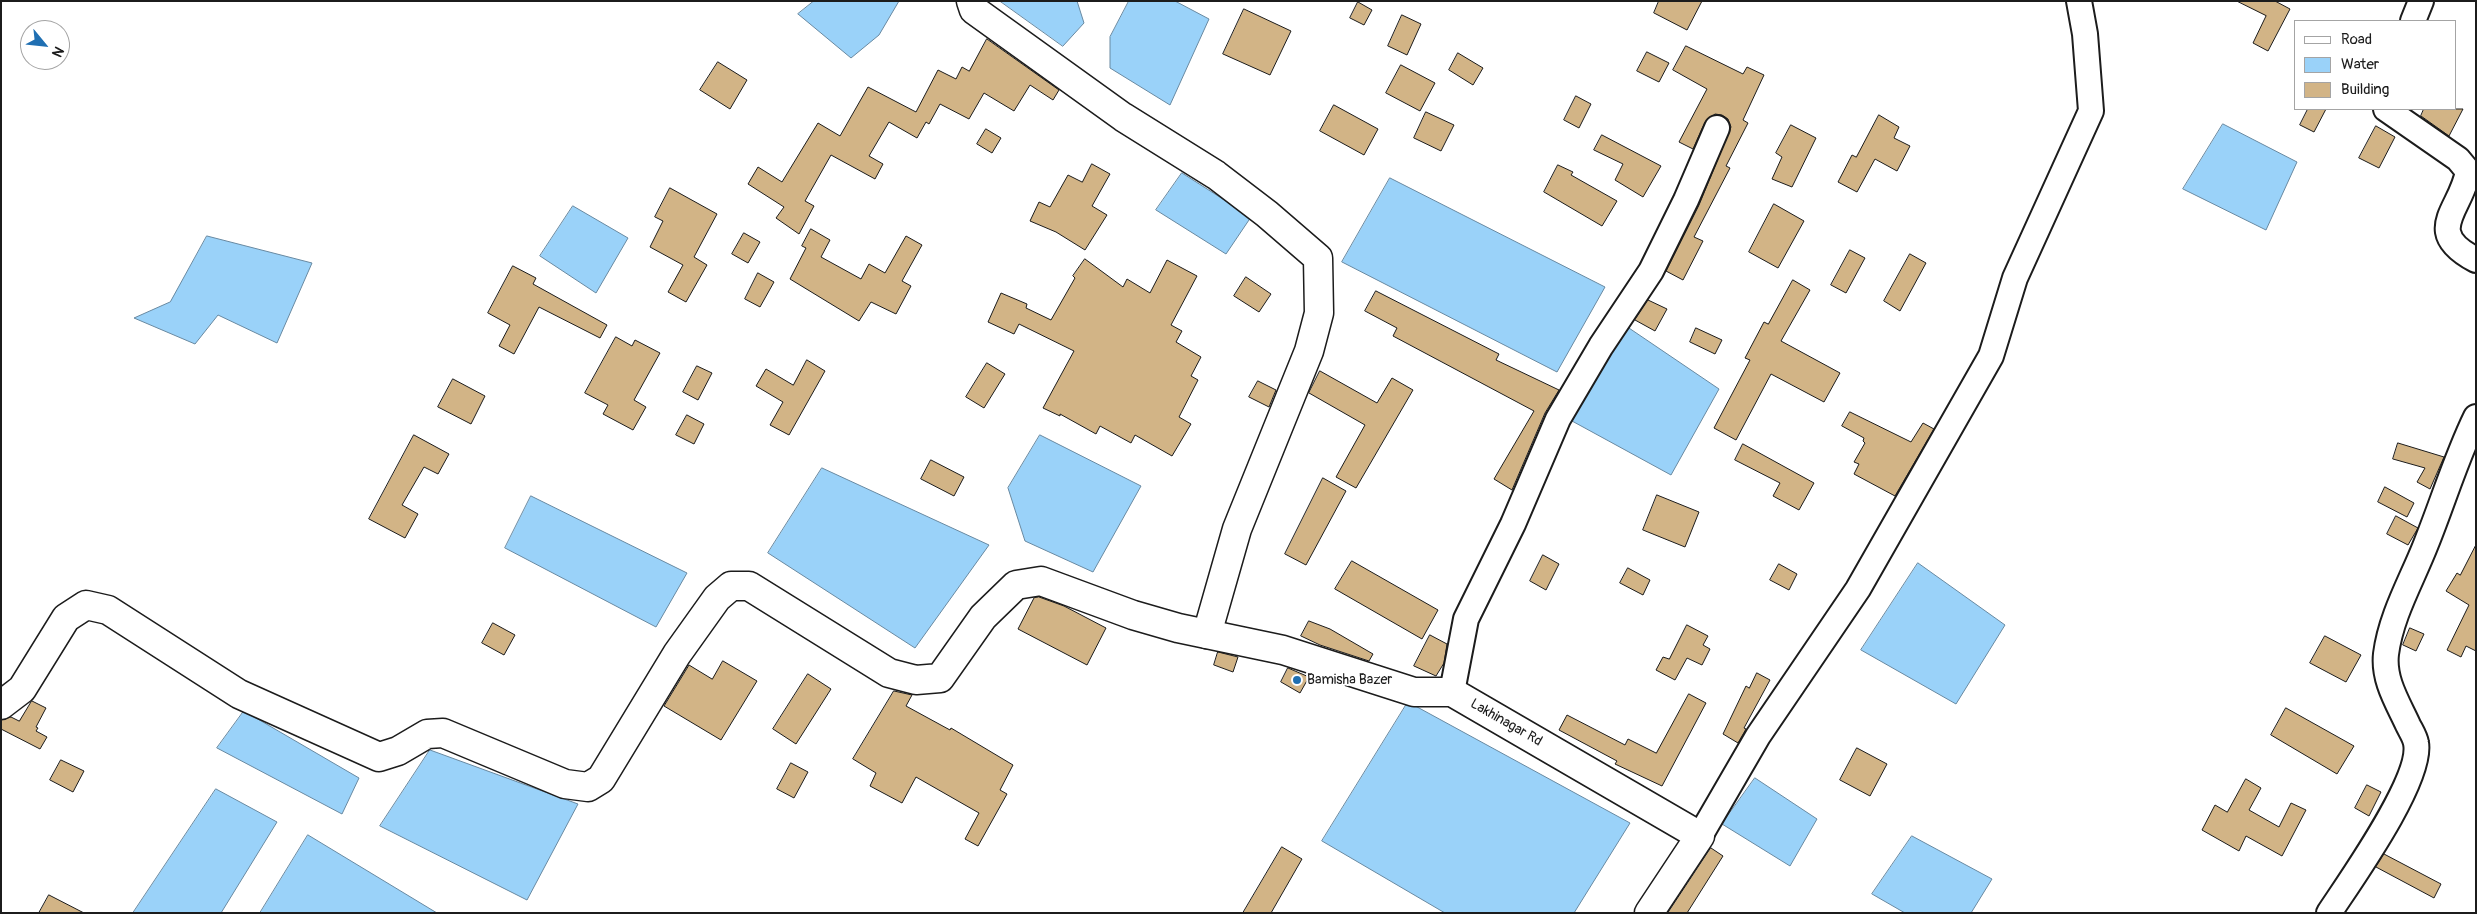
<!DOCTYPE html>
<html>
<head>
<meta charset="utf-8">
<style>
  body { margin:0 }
  #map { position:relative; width:2477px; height:914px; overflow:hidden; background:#fff; font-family:Pangolin,sans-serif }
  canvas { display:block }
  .frame { position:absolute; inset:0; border:2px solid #1c1c1c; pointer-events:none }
  .legend { position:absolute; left:2294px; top:20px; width:162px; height:90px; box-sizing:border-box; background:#fff; border:1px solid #a4a4a4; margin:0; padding:6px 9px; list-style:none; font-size:15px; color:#1c1c1c }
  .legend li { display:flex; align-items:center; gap:10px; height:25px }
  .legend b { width:25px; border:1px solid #a4a4a4 }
  .north { position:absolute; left:20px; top:20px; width:50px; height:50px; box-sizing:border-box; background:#fff; border:1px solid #a4a4a4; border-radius:50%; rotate:118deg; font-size:14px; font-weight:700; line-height:20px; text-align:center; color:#1c1c1c }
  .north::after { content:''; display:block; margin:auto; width:18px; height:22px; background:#1f6fb2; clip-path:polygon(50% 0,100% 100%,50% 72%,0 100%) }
</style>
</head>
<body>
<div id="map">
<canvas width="2477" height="914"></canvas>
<div class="frame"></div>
<ul class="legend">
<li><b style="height:6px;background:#fff"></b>Road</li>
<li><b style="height:14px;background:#9ad2f9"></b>Water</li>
<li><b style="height:14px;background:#d2b486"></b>Building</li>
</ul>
<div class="north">N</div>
</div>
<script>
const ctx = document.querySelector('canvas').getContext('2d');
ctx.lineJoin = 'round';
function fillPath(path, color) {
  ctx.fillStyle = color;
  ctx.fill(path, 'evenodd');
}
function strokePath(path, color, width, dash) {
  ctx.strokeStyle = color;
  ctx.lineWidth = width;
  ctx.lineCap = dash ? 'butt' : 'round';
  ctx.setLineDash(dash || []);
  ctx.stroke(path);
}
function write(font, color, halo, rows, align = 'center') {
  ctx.font = font + ' Pangolin,sans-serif';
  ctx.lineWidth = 4;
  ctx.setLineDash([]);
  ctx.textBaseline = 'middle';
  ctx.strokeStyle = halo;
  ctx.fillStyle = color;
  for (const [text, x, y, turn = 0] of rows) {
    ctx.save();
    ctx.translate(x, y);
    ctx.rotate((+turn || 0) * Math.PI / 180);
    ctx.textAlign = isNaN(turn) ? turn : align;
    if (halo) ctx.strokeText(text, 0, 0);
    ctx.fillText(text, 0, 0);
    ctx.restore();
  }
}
const water = new Path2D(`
  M814,1h85l-20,34 -28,23 -53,-44z
  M1000,1h77l7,22 -21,23z
  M1129,1h46l34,18 -39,86 -60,-37v-31z
  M2223,124l74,38 -31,68 -83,-41z
  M1182,173l69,44 -25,37 -70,-44z
  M1390,178l215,109 -48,85 -215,-110z
  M573,206l55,32 -32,55 -56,-37z
  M207,236l105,27 -35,80 -59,-28 -23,29 -61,-26 36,-16z
  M1623,324l96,65 -48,86 -99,-54z
  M1040,435l101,51 -48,86 -68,-31 -17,-53z
  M822,468l167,77 -74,103 -147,-95z
  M531,496l156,77 -31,54 -151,-79z
  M1918,563l87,62 -49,79 -95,-54z
  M1408,702l222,121 -56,90h-129l-123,-72z
  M244,711l115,67 -17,36 -125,-66z
  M430,750l148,54 -51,96 -147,-74z
  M1755,778l62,41 -27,47 -68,-42z
  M216,789l61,33 -56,91h-88z
  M308,835l129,78h-177z
  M1912,836l80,43 -21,34h-66l-33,-19z`);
const building = new Path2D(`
  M1659,1h43l-15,29 -33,-17z
  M2237,1h38l15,8 -22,42 -15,-8 13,-27z
  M1358,2l14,8 -8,15 -14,-7z
  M1244,9l47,22 -21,44 -47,-21z
  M1402,15l19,9 -14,31 -19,-9z
  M987,39l72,51 -6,10 -23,-15 -16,26 -30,-18 -15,26 -29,-15 -11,20 -3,-2 -9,16 -28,-16 -20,34 14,8 -8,15 -44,-24 -26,46 9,5 -15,28 -23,-16 8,-11 -36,-23 10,-17 24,15 36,-59 22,13 28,-49 48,25 22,-42 18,9 6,-12 7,4z
  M1686,46l57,28 4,-7 17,8 -21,45 5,3 -22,43 4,2 -36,69 9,4 -20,39 -17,-9 33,-66 32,-78 -3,-8 -6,-4 -7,-1 -10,8 -12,27 -14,-7 28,-53 -34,-19z
  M1647,52l22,11 -10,19 -22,-11z
  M1458,53l25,15 -10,17 -24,-15z
  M718,62l29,18 -17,29 -30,-19z
  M1401,65l34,18 -15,28 -34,-18z
  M1576,96l15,8 -12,24 -15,-8z
  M1334,105l44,24 -14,26 -44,-24z
  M2308,109h18l-12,23 -14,-7z
  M2424,109h39l-14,27 -28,-20z
  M1426,112l28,13 -13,26 -27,-13z
  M1879,115l20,12 -5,11 16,8 -13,25 -22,-12 -18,33 -19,-10 14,-27 4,2z
  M1791,125l25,13 -24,49 -20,-8 10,-22 -6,-4z
  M2376,126l19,11 -16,31 -20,-10z
  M986,129l15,9 -9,15 -15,-9z
  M1602,135l59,31 -18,31 -28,-17 8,-16 -29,-14z
  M1092,164l18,10 -18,32 15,9 -22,35 -29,-18 -26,-11 9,-19 11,5 18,-32 14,7z
  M1558,165l15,7 -2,3 46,26 -15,25 -58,-34z
  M670,188l47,26 -23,43 13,8 -21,37 -18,-10 15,-27 -33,-18 13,-26 -8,-4z
  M1774,204l30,17 -26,47 -29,-16z
  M811,229l19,11 -9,17 40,22 8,-15 16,9 21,-37 16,9 -20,36 9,5 -15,28 -25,-12 -12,19 -69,-42 16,-31 -4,-2z
  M744,233l16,9 -12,21 -16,-9z
  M1850,250l15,8 -19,35 -15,-8z
  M1910,254l16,9 -26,48 -16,-10z
  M1085,259l38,28 4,-8 23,14 17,-33 30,16 -26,49 11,6 -6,11 25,15 -10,19 7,4 -19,37 12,7 -19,32 -37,-21 -4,8 -31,-17 -4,8 -36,-20v2l-17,-8 31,-57 -55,-27 -5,10 -26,-12 13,-29 26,11 -1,4 25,12 24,-42 -2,-2z
  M513,266l23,12 -3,6 74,41 -7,13 -61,-31 -25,47 -15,-8 11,-21 -22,-12z
  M758,273l16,9 -14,25 -15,-8z
  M1246,277l25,17 -12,18 -25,-16z
  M1793,280l17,10 -29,51 59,32 -16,29 -53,-28 -35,66 -22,-12 36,-68 -5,-2 19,-36 4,2z
  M1376,291l123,63 -3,6 63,30 -14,23 -33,77 -18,-11 40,-68 -141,-75 4,-8 -32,-17z
  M1648,300l19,9 -12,22 -20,-11z
  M1696,328l26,12 -7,14 -25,-12z
  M616,337l16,9 3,-6 25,13 -26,47 12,7 -13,23 -30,-16 5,-9 -23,-12z
  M807,360l18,11 -36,64 -19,-10 13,-23 -27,-16 10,-17 27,16z
  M987,363l18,11 -21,34 -18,-11z
  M697,366l15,7 -14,27 -15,-8z
  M1320,371l57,32 15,-25 21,12 -57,98 -20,-11 29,-52 -56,-32z
  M453,379l32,17 -14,28 -33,-17z
  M1258,381l18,9 -7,17 -20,-10z
  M1850,412l61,30 12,-19 11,6 -39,67 -41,-22 5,-10 -5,-2 11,-19 -2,-2 1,-3 -22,-12z
  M687,415l17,9 -10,20 -18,-9z
  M414,435l35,19 -11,20 -14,-7 -22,38 16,9 -13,24 -36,-19z
  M2398,443l46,14 -14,32 -13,-7 8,-14 -32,-9z
  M1743,444l71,39 -15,27 -26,-14 7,-13 -45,-23z
  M931,460l33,17 -10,19 -33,-17z
  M1323,478l23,13 -40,74 -21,-11z
  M2385,487l29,16 -7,14 -29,-15z
  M1657,495l42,17 -14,35 -42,-17z
  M2396,516l22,12 -10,17 -21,-11z
  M2476,545v106l-10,-5 -5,11 -14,-7 22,-45 -23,-14 11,-18 3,2z
  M1543,555l16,9 -13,26 -16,-9z
  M1352,561l86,49 -16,29 -87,-50z
  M1779,564l18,10 -8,16 -19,-10z
  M1628,568l22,12 -7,15 -23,-12z
  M1039,597l25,9 42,22 -19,37 -69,-36 16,-31z
  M1309,621l21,8 43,25 -4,7 -49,-16 -19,-9z
  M493,623l22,12 -11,20 -22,-12z
  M1687,625l21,11 -5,9 7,4 -8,16 -15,-7 -12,22 -19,-10 7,-13 6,2z
  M2410,628l14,6 -8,17 -13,-6z
  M1430,635l17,9 -3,19 -8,13 -22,-10z
  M2325,636l36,19 -15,27 -36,-19z
  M1218,652l20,5 -5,15 -19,-7z
  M723,661l34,20 -36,59 -57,-34 25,-41 23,14z
  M1288,668l21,9 -9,16 -19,-11z
  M1757,673l13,7 -26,48 2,1 -8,14 -15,-9 23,-48 3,2z
  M808,674l23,15 -35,55 -23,-15z
  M894,691l18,4 -6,11 44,24 1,-2 62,37 -13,25 7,4 -29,52 -13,-7 14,-26 -63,-36 -14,26 -32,-17 6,-13 -23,-14z
  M1689,694l17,9 -44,83 -47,-22 2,-3 -58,-31 8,-15 58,30 3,-6 28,14z
  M32,701l14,7 -10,19 2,1 -2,3 11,6 -7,12 -39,-20v-9l10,-3 8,4z
  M2286,708l68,38 -17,28 -66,-39z
  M1857,748l30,16 -17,32 -30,-16z
  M61,760l23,11 -11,21 -23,-12z
  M791,763l17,9 -14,26 -17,-9z
  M2246,779l15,9 -12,22 30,17 12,-24 15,7 -24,46 -36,-20 -7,15 -37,-21 13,-25 12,7z
  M2367,785l14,7 -12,24 -14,-8z
  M1282,847l20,12 -31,54h-28z
  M1711,848l12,8 -36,57h-19z
  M2384,854l57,30 -7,14 -58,-31z
  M49,895l35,18h-45z`);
const minor = new Path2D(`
  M2413,21l8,-20
  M2386,109l72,50 10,12c-6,39 -47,60 8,89
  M1452,692l14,-73 47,-95 45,-105 43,-73 50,-75 35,-71 31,-72
  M1700,836l58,-100 100,-147 133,-233 24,-78 76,-167 -6,-77 -6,-33
  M2329,913c21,-32 94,-134 87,-170 -1,-6 -5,-12 -8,-18 -10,-22 -25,-45 -22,-71 5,-39 26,-74 40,-110 17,-42 30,-86 50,-127`);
const tertiary = new Path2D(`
  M971,1l3,9 149,107 93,58 51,39 51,44 1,55 -10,38 -72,178 -30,105`);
const secondary = new Path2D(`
  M1,705l21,-16 44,-71 20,-13 22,5 131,84 140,63 19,-6 29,-17 16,-1 122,51 23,3 13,-8 76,-125 40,-56 14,-12h18l140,87 27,7 24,-2 43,-61 33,-32 25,-4 92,34 45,13 105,22 131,42h38l248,144 -51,77`);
const markers = [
  [1297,680,5,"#1f6fb2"]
];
const poiNames = [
  ["Bamisha Bazer",1307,680]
];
const streetNames = [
  ["Lakhinagar Rd",1506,723,30]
];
fillPath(water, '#9ad2f9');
strokePath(water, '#6889a1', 1);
fillPath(building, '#d2b486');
strokePath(building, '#1c1c1c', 1);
strokePath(minor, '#1c1c1c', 28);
strokePath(tertiary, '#1c1c1c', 31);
strokePath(secondary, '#1c1c1c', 31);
strokePath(minor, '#fff', 24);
strokePath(tertiary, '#fff', 28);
strokePath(secondary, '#fff', 28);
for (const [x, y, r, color] of markers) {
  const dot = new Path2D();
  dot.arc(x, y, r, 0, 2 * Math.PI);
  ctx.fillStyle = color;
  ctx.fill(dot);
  strokePath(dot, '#fff', 2);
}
write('14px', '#1c1c1c', '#fff', poiNames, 'left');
write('14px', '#1c1c1c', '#fff', streetNames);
</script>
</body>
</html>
